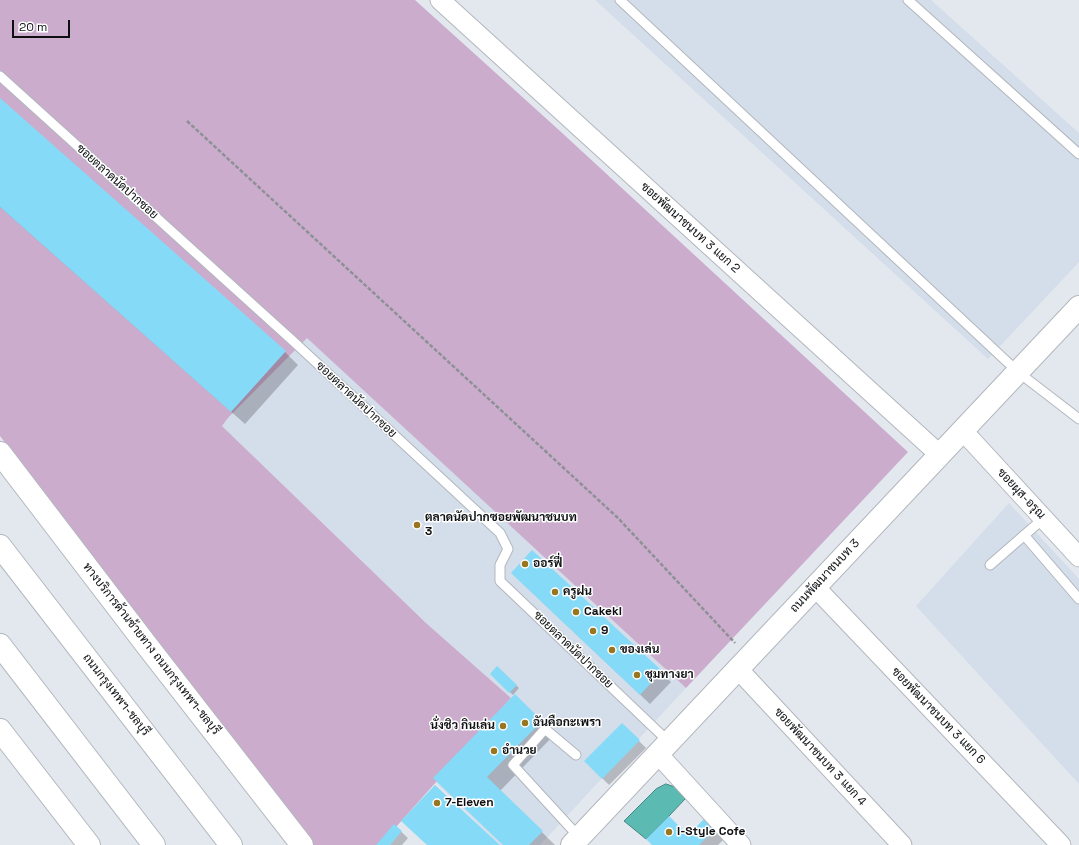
<!DOCTYPE html>
<html>
<head>
<meta charset="utf-8">
<style>
  body { margin:0 }
  #map { position:relative; width:1079px; height:845px; overflow:hidden; background:#e3e8ef; font-family:"Space Grotesk",sans-serif }
  canvas { display:block }
  .scale { position:absolute; left:12px; top:20px; width:58px; height:18px; box-sizing:border-box; border:2px solid #0d0f11; border-top:0; padding-left:5px; font-size:12px; line-height:14px; white-space:nowrap; color:#0d0f11; -webkit-text-stroke:3px #fff; paint-order:stroke }
</style>
</head>
<body>
<div id="map">
<canvas width="1079" height="845"></canvas>
<div class="scale">20 m</div>
</div>
<script>
const ctx = document.querySelector('canvas').getContext('2d');
ctx.lineJoin = 'round';
function fillPath(path, color) {
  ctx.fillStyle = color;
  ctx.fill(path, 'evenodd');
}
function strokePath(path, color, width, dash) {
  ctx.strokeStyle = color;
  ctx.lineWidth = width;
  ctx.lineCap = dash ? 'butt' : 'round';
  ctx.setLineDash(dash || []);
  ctx.stroke(path);
}
function write(font, color, halo, rows, align = 'center') {
  ctx.font = font + ' "Space Grotesk",Sarabun,sans-serif';
  ctx.lineWidth = 3;
  ctx.setLineDash([]);
  ctx.textBaseline = 'middle';
  ctx.strokeStyle = halo;
  ctx.fillStyle = color;
  for (const [text, x, y, turn = 0] of rows) {
    ctx.save();
    ctx.translate(x, y);
    ctx.rotate((+turn || 0) * Math.PI / 180);
    ctx.textAlign = isNaN(turn) ? turn : align;
    if (halo) ctx.strokeText(text, 0, 0);
    ctx.fillText(text, 0, 0);
    ctx.restore();
  }
}
const built = new Path2D(`
  M595,0h336l148,133v129l-91,97z
  M307,337l379,351 -146,157h-40l-64,-62 75,-85 -85,-75 -204,-197 6,-8z
  M1009,503l70,76v205l-163,-178z`);
const green = new Path2D(`
  M0,0h415l145,131 348,321 -222,236 -379,-350 -79,80 -6,8 204,197 85,75 -131,147h-67l-313,-409z`);
const water = new Path2D(`
  M666,784l9,3 10,12 -16,17 -23,23 -22,-18 32,-32z`);
const shadow = new Path2D(`
  M0,99l285,253 13,13 -53,59 -245,-217z
  M532,551l139,131 -21,22 -128,-121z
  M497,667l22,21 -6,7 -22,-21z
  M515,695l40,39 -55,57 55,54h-51l-69,-67z
  M622,724l24,24 -37,37 -24,-24z
  M704,821l19,19 -5,5h-65l35,-9z
  M394,825l14,13 -6,7h-25z`);
const building = new Path2D(`
  M0,98l286,253 -55,61 -231,-205z
  M532,550l130,121 -22,24 -129,-122z
  M497,666l20,19 -8,8 -19,-19z
  M515,694l27,27 -55,56 56,54 -14,14h-26l-70,-67z
  M622,723l18,17 -38,39 -18,-18z
  M435,785l65,60h-73l-26,-24z
  M669,816l19,19 16,-16 10,11 -15,15h-47l-6,-6z
  M394,824l8,7 -12,14h-14z`);
const path = new Path2D(`
  M187,121l431,397 117,125`);
const service = new Path2D(`
  M620,0l398,372 61,47
  M908,0l171,154
  M0,76l293,265 207,192 8,16 -8,16v16l169,161
  M1024,535l55,64
  M990,565l54,-47
  M576,755l-31,-26 -32,36 66,72`);
const minor = new Path2D(`
  M440,0l500,455
  M963,431l116,126
  M815,587l246,258
  M738,669l164,176
  M658,754l83,91`);
const tertiary = new Path2D(`
  M572,845l507,-538`);
const secondary = new Path2D(`
  M0,453l145,190 157,202
  M0,730l89,115`);
const motorway = new Path2D(`
  M0,546l231,299
  M0,645l154,200`);
const markers = [
  [417,525,4,"#98761f"],
  [525,564,4,"#98761f"],
  [555,592,4,"#98761f"],
  [576,612,4,"#98761f"],
  [593,631,4,"#98761f"],
  [612,650,4,"#98761f"],
  [637,675,4,"#98761f"],
  [525,723,4,"#98761f"],
  [503,726,4,"#98761f"],
  [494,751,4,"#98761f"],
  [437,803,4,"#98761f"],
  [669,832,4,"#98761f"]
];
const streetNames = [
  ["ซอยตลาดนัดปากซอย",117,182,42],
  ["ซอยพัฒนาชนบท 3 แยก 2",690,228,42],
  ["ซอยตลาดนัดปากซอย",356,400,43],
  ["ซอยผุส-อรุณ",1021,494,47],
  ["ถนนพัฒนาชนบท 3",825,576,-47],
  ["ทางบริการด้านซ้ายทาง ถนนกรุงเทพฯ-ชลบุรี",151,649,52],
  ["ซอยตลาดนัดปากซอย",573,650,44],
  ["ถนนกรุงเทพฯ-ชลบุรี",116,695,52],
  ["ซอยพัฒนาชนบท 3 แยก 6",938,716,46],
  ["ซอยพัฒนาชนบท 3 แยก 4",820,757,47]
];
const poiNames = [
  ["ตลาดนัดปากซอยพัฒนาชนบท",425,518],
  ["3",425,532],
  ["ออร์ฟี่",533,564],
  ["ครูฝน",563,592],
  ["Cakeki",584,612],
  ["9",601,631],
  ["ของเล่น",620,650],
  ["ชุมทางยา",645,675],
  ["ฉันคือกะเพรา",533,723],
  ["นั่งชิว กินเล่น",495,726,"right"],
  ["อำนวย",502,751],
  ["7-Eleven",445,803],
  ["I-Style Cofe",677,832]
];
fillPath(built, '#d4ddea');
fillPath(green, '#cbaccd');
fillPath(water, '#5bbbb3');
strokePath(water, '#448782', 1);
fillPath(shadow, '#0003');
fillPath(building, '#85daf7');
strokePath(service, '#b2b7bd', 11);
strokePath(minor, '#b2b7bd', 21);
strokePath(tertiary, '#b2b7bd', 24);
strokePath(secondary, '#b2b7bd', 24);
strokePath(motorway, '#b2b7bd', 24);
strokePath(path, '#8d9196', 2.5, [4, 2]);
strokePath(service, '#fff', 9);
strokePath(minor, '#fff', 19);
strokePath(tertiary, '#fff', 22);
strokePath(secondary, '#fff', 22);
strokePath(motorway, '#fff', 22);
for (const [x, y, r, color] of markers) {
  const dot = new Path2D();
  dot.arc(x, y, r, 0, 2 * Math.PI);
  ctx.fillStyle = color;
  ctx.fill(dot);
  strokePath(dot, '#fff', 1.5);
}
write('12px', '#0d0f11', '#fff', streetNames);
write('bold 12px', '#0d0f11', '#fff', poiNames, 'left');
</script>
</body>
</html>
